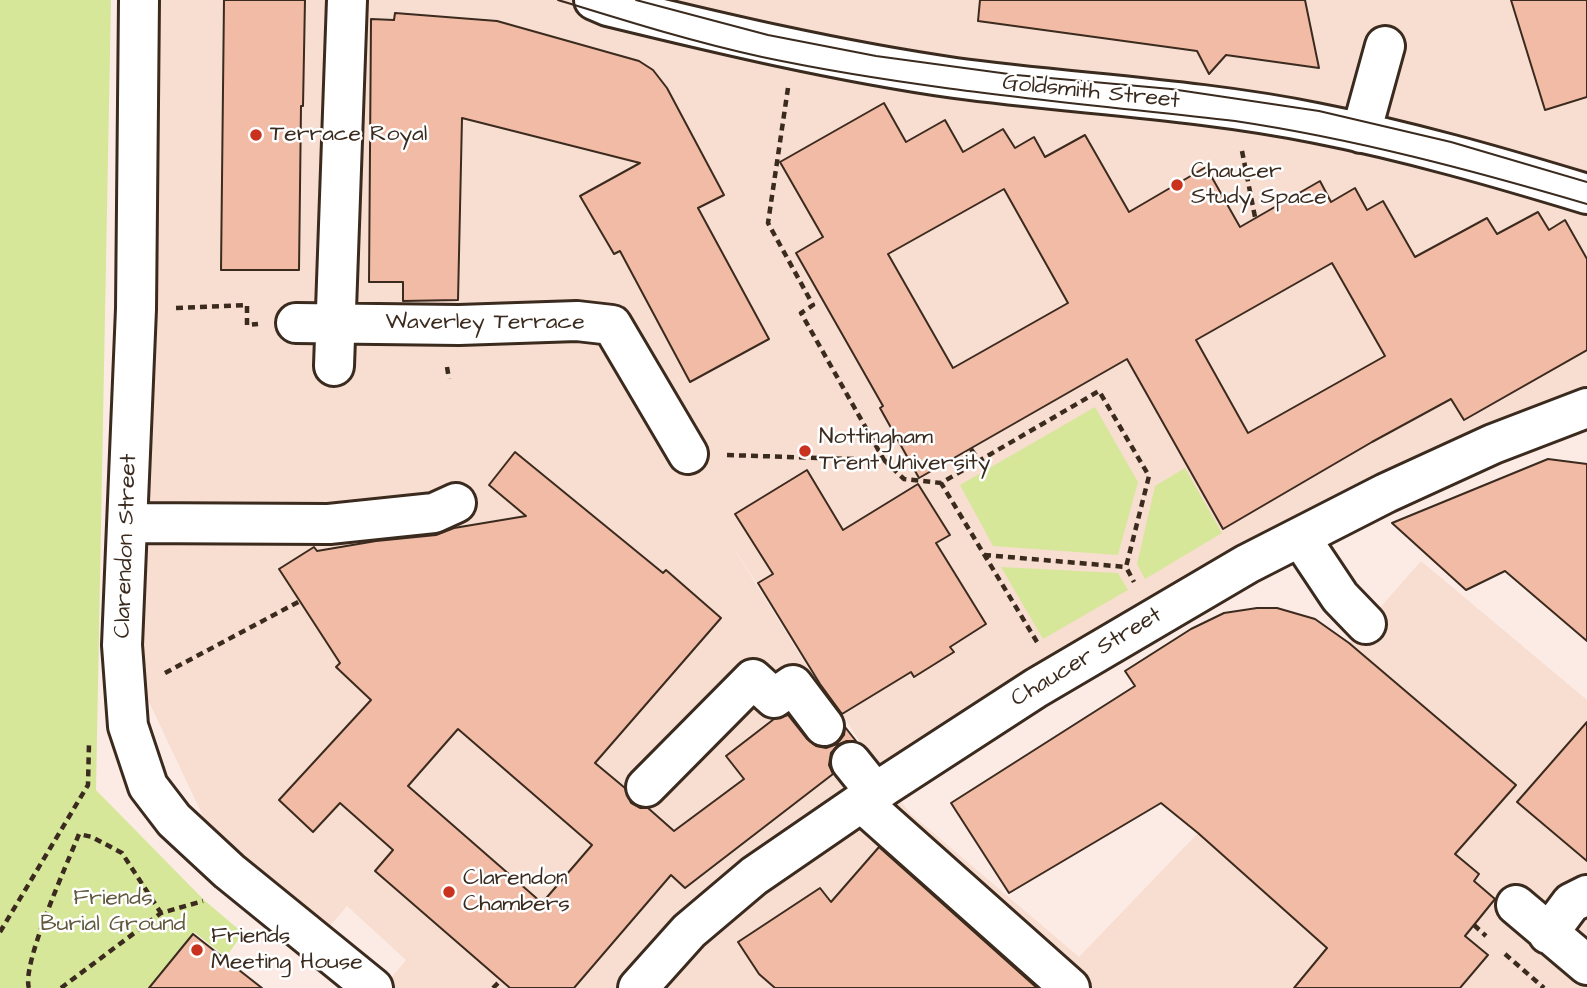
<!DOCTYPE html>
<html>
<head>
<meta charset="utf-8">
<style>
  body { margin:0 }
  canvas { display:block; background:#fbebe4 }
</style>
</head>
<body>
<canvas width="1587" height="988"></canvas>
<script>
const ctx = document.querySelector('canvas').getContext('2d');
ctx.lineJoin = 'round';
function fillPath(path, color) {
  ctx.fillStyle = color;
  ctx.fill(path, 'evenodd');
}
function strokePath(path, color, width, dash) {
  ctx.strokeStyle = color;
  ctx.lineWidth = width;
  ctx.lineCap = dash ? 'butt' : 'round';
  ctx.setLineDash(dash || []);
  ctx.stroke(path);
}
function write(font, color, halo, rows, align = 'center') {
  ctx.font = font + ' "Architects Daughter",sans-serif';
  ctx.lineWidth = 5;
  ctx.setLineDash([]);
  ctx.textBaseline = 'middle';
  ctx.strokeStyle = halo;
  ctx.fillStyle = color;
  for (const [text, x, y, turn = 0] of rows) {
    ctx.save();
    ctx.translate(x, y);
    ctx.rotate((+turn || 0) * Math.PI / 180);
    ctx.textAlign = isNaN(turn) ? turn : align;
    if (halo) ctx.strokeText(text, 0, 0);
    ctx.fillText(text, 0, 0);
    ctx.restore();
  }
}
const built = new Path2D(`
  M138,0h1449v408l-201,85 -495,296 20,25 168,143 119,-124 160,-181 -9,-9 72,-82 166,139v288h-1204l23,-28 -59,-54 -22,26 -96,-61 -107,-226zM728,539l151,232 -41,-55z`);
const green = new Path2D(`
  M0,0h111l-15,790 108,110 39,33 -17,24 -32,-25 -46,56h-148z
  M1095,407l43,75 -20,73 -125,-9 -33,-61z
  M1185,468l37,65 -77,46 -8,-15 18,-78z
  M1001,567l117,6 10,17 -85,49z`);
const building = new Path2D(`
  M224,0h81l-2,106h-2l-2,164h-78z
  M980,0h325l14,68 -93,-13 -17,19 -12,-23 -219,-30z
  M1511,0h76v97l-42,13z
  M395,13l102,8 142,40 14,9 14,18 57,107 -26,13 71,131 -79,43 -70,-131 -6,3 -34,-58 60,-33 -178,-45 -4,182 -55,1v-19h-34l2,-263 23,1z
  M884,103l22,39 39,-22 18,32 40,-23 12,19 19,-11 11,20 40,-22 44,77 77,-45 34,60 80,-46 11,21 24,-14 12,22 16,-9 32,56 72,-39 10,16 41,-22 11,18 16,-10 22,39v91l-123,70 -13,-21 -79,43 -149,87 -96,-170 -208,119 -39,-70 3,-2 -87,-153 27,-16 -43,-75zM1004,189l64,114 -115,65 -65,-114zM1332,263l53,93 -137,77 -52,-93z
  M515,452l148,121 3,-3 55,48 -126,145 30,25 6,15 9,5h8l26,23 70,-52 -18,-23 48,-37 14,-4 19,24 9,7 10,2 11,-4 7,-9 1,-8 11,14h-9l-9,4 -7,8 -2,12 4,9 -148,114 -14,-13 -97,113h-64l-135,-117 18,-21 -53,-47 -27,29 -34,-32 92,-100 -35,-33 4,-4 -61,-94 35,-22 3,4 59,-10 60,-6 18,-7 72,-12 -37,-31zM458,729l134,116 -50,58 -134,-117z
  M1548,459l39,5v177l-82,-70 -39,19 -74,-67z
  M807,470l36,60 75,-46 32,51 -14,8 50,81 -36,23 4,5 -40,25 -3,-5 -69,42 -22,-30 -62,-101 15,-9 -38,-60z
  M1257,608h20l38,11 34,24 167,142 -61,69 24,20 -5,7 21,18 -30,37 23,19 -28,33h-166l33,-40 -129,-115 -37,-30 -152,90 -58,-90 184,-117 -10,-15 66,-42 33,-16z
  M1587,722v139l-70,-59z
  M879,847l158,141h-262l-16,-14 -21,-32 82,-54 11,14z
  M193,934l69,54h-113z`);
const path = new Path2D(`
  M788,88l-20,135 45,82 -12,8 83,147
  M1242,151l13,66
  M176,308l71,-3v20l11,-1
  M447,367l2,12
  M971,449l8,12
  M727,455l157,5 20,19 37,4
  M984,555l142,12
  M1037,642l-96,-159 158,-92 50,85 -23,91 8,15
  M165,673l135,-72
  M1474,925l12,11
  M0,932l88,-147 1,-42
  M1505,954l39,34
  M29,988c-8,-23 39,-126 50,-154l13,3 30,16 39,60
  M61,988l100,-75 42,-12
  M493,988l8,-8`);
const minor = new Path2D(`
  M139,0l-3,309 -14,336 6,81 20,60 26,34 55,51 144,117
  M594,0l14,6c115,28 229,55 347,72 120,16 242,21 361,45 92,18 182,44 271,71
  M1361,133l24,-87
  M296,323l163,2 118,-4 35,4 76,129
  M334,366l13,-366
  M128,523l201,1 105,-11 22,-10
  M1300,537l40,60 26,27
  M851,762l24,30
  M646,787l107,-108 21,19 19,-13 31,41
  M861,802l209,186
  M1516,905l71,60
  M1548,934l23,-31 16,-8
  M638,988l51,-57 65,-55 131,-90 151,-98 211,-124 139,-71 107,-49 94,-36`);
const tram = new Path2D(`
  M558,0c68,21 135,42 204,57 156,33 316,46 473,64 120,18 236,49 352,83
  M636,0l132,35 108,21 140,19 155,14 148,22 132,31 136,40`);
const markers = [
  [256,135,7,"#c8321e"],
  [1177,185,7,"#c8321e"],
  [805,451,7,"#c8321e"],
  [449,892,7,"#c8321e"],
  [197,950,7,"#c8321e"]
];
const streetNames = [
  ["Goldsmith Street",1091,93,6],
  ["Waverley Terrace",485,323],
  ["Clarendon Street",127,546,-88],
  ["Chaucer Street",1087,658,-31]
];
const poiNames = [
  ["Terrace Royal",270,135],
  ["Chaucer",1191,172],
  ["Study Space",1191,198],
  ["Nottingham",819,438],
  ["Trent University",819,464],
  ["Clarendon",463,879],
  ["Chambers",463,905],
  ["Friends",211,937],
  ["Meeting House",211,963]
];
const parkNames = [
  ["Friends",113,899],
  ["Burial Ground",113,925]
];
fillPath(built, '#f8ddd1');
fillPath(green, '#d7e79a');
fillPath(building, '#f1bba5');
strokePath(building, '#3b2a1e', 2);
strokePath(minor, '#3b2a1e', 44);
strokePath(path, '#3b2a1e', 4.5, [7, 5]);
strokePath(minor, '#fff', 38);
strokePath(tram, '#3b2a1e', 2);
for (const [x, y, r, color] of markers) {
  const dot = new Path2D();
  dot.arc(x, y, r, 0, 2 * Math.PI);
  ctx.fillStyle = color;
  ctx.fill(dot);
  strokePath(dot, '#fff', 2.5);
}
write('23px', '#3b2a1e', '#fff', streetNames);
write('23px', '#3b2a1e', '#fff', poiNames, 'left');
write('23px', '#62593d', '#fff', parkNames);
</script>
</body>
</html>
